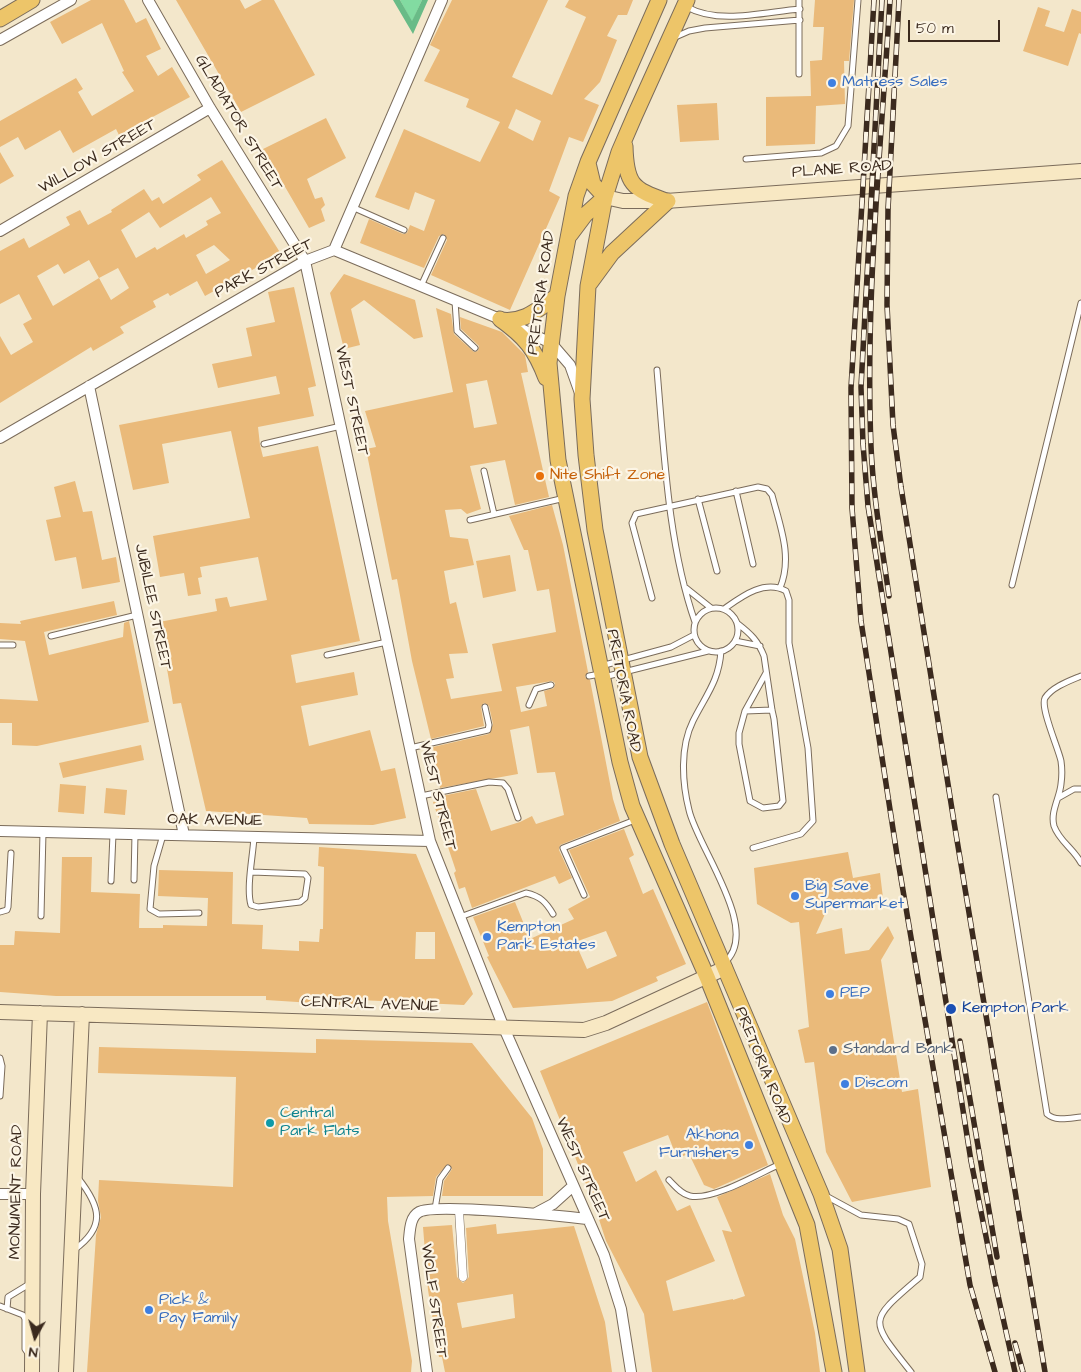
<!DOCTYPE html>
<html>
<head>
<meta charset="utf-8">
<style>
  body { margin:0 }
  #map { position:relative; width:1081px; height:1372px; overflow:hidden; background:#f3e7cb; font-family:"Architects Daughter",sans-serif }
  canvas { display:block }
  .north { position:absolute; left:10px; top:1312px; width:50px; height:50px; -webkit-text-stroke:4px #fcf5e5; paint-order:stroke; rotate:187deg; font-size:14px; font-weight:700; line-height:20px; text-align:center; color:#3b2a1e }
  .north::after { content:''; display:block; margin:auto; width:18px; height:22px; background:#3b2a1e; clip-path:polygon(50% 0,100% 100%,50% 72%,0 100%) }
  .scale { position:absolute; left:908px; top:20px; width:92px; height:22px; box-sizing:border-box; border:2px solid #3b2a1e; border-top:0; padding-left:6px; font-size:15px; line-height:18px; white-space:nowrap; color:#3b2a1e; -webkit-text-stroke:4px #fcf5e5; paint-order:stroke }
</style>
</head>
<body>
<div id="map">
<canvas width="1081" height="1372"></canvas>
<div class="north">N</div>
<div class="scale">50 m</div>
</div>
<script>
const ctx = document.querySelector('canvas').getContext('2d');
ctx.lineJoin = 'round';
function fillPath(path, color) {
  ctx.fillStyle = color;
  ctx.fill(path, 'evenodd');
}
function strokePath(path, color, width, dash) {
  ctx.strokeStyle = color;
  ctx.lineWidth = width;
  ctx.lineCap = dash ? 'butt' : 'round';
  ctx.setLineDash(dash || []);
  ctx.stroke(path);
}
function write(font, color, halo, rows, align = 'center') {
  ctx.font = font + ' "Architects Daughter",sans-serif';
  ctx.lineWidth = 4.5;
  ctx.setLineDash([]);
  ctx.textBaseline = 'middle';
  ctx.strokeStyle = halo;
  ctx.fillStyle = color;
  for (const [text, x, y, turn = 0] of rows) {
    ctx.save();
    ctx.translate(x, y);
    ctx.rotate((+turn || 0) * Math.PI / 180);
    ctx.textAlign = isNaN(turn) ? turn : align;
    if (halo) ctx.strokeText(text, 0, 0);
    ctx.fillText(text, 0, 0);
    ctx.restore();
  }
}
const green = new Path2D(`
  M400,0h22l-10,22z`);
const forest = new Path2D(`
  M393,0h7l12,21 10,-21h6l-15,34z`);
const building = new Path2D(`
  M91,0h33l12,23 10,-5 15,31 -15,7 12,20 14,-9 18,30 -71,38 -3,-6 -43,24 -13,-23 -35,20 -7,-13 -18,10v-26l76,-43 7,11 -5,3 14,24 42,-25 -12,-19 2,-1 -22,-48 -40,21 -12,-22z
  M176,0h64l5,9 17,-9h12l41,75 -74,37z
  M452,0h96l-36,77 40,18 34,-78 -21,-10 4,-7h64l-6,15h-9l-11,21 10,4 -17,42 -16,17 15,6 -16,37 -14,-5 -20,54 11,6 -50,113 -79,-35 16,-35 -3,-6 -5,2 -15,32 -64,-25 9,-24 34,15 4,-1 3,-8 14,6 11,-31 -20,-8 -6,18 -34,-13 29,-68 76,33 20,-40 -34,-15 3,-8 -45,-18 16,-31 -10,-5zM516,109l25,12 -8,20 -25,-13z
  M815,0h39l-5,61h-5l1,43 -29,2 -1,38 -49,2v-49l45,-1 -1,-35 12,-1 2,-33h-11z
  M1038,7l12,4 -5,15 19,6 8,-23 9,3v22l-2,-1 -11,33 -45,-15z
  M717,103l2,37 -39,2 -3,-37z
  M326,118l20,40 -39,21 8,20 7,-2 3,8 -4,4 4,12 -16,7 -46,-79z
  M0,152l14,24 -14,8z
  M222,160l59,94 -76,42 -8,-15 -27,15 -2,-3 -15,8 3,6 -36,20 4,6 -31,18 -2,-4 -91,56v-67l11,19 22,-13 -10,-18 9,-5 -13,-25 -19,10v-53l24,-13 5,10 41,-23 -4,-8 14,-7 8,15 24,-13 -1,-2 33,-21 8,12 7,-4 4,7 38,-24 -4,-5zM211,197l10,16 -15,8 2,4 -22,13 -2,-4 -27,16 -2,-3 -19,11 -15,-28 28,-18 11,16zM214,245l16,15 -24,14 -10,-19zM89,260l10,18 -46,28 -16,-30 21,-12 6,10zM118,268l11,20 -18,12 -12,-22z
  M344,274l71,26 8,37 -9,2 -50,-39 -13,9 9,36 -16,4 -14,-56z
  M294,287l22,99 -8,2 6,28 -56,11 2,18 3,12 55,-11 42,195 -69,14 5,28 58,-11 4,23 -57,11 8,40 61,-16 11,41 14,-3 11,50 -33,7 -64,-1 -2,-6 -101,-7 -25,-108 -8,1 -14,-82 58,-11 -2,-12 12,-2 3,10 37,-7 -9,-43 -58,10 2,10 -4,1 3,16 -13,2 -4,-23 -24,4 -7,-41 97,-18 -19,-87 -69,13 7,39 -36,7 -14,-65 161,-31 -4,-18 -58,12 -6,-24 40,-8 -6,-28 29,-6 -7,-30z
  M436,308l15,6 3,20 20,18 4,-1 1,-5 -18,-17 -1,-12 42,15 23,23 3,17 -7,1 28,124 -34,8 -10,-45 -35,6 11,43 -14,5 -6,-5 -16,1 5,27 18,2 6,26 -30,6 6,33 6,-2 12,51 -19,1 5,24 -8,1 5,20 51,-8 -10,-47 64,-12 -7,-43 -12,2 -9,-41h-4l-15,-34 43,-11 11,40 25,127 -3,5 5,3 23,119 7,22 -60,24 -1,5 13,28 -13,6 -4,-8 -83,32 -7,-21 -6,2 -5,-16 2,-2 -23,-69 9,-3v-3l34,-7 15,42 29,-9 12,-6 4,8 28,-9 -9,-43 -18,1 -8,-47 -19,4 8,44 -78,14 -7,-41 56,-13 4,-10 -4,-18 -5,-3 -3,4 3,19 -53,13 -19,-78 -15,-82 -5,1 -26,-131 10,-2 -11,-36 88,-19zM487,380l10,44 -23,4 -8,-44zM552,681l3,2 -1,5 -10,3 3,15 -26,6 -5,-25z
  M75,481l8,31 9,-1 10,49 14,-3 4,25 -38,7 -6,-32 -21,4 -9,-41 15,-3 -7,-30z
  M510,555l6,36 -33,7 -7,-37z
  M114,601l3,14 -73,17 5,23 74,-18 1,-14 5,-2 20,101 -112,24 -25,-1v-22h-12v-24l38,2 -13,-60 -25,-2v-16l21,1 -1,-3z
  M141,745l3,15 -81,18 -4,-15z
  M60,784l26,2 -2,28 -26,-2z
  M106,788l21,2 -2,25 -21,-2z
  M624,829l10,26 -5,3 14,36 10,-5 33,75 -30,13 2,4 -46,20 -99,7 -26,-51 2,-1 -16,-39 42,-15 15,37 44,-20 -6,-10 22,-12 -21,-47zM606,931l11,25 -30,13 -12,-27z
  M319,847l97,7 57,140 -9,11 -104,-5v6l-94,-6v-4h-210l-56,-4v-47h14l1,-14 45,2 2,-76h30l-1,35 49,2 -1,34h24v-3l44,1 1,-28 -50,-2 1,-26 74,2 -1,52 31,1 -1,24 37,2v-10l20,1 1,-13h3l1,-62 -6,-1zM416,932h19v27h-20z
  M848,852l5,26 27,-5 3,25 -53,5 -14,31 26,-6 3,26 24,-4 19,-24 6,12 -13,22 21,132 16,-3 13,98 -79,15 -26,-50 -12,-90 -9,1 -7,-33 11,-3 -10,-105 -8,1 -34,-19 -3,-36z
  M707,1002l61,163 -54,24 -10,-4 -15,-31 -12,4 -9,-23 -45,17 13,30 20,-12 21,41 13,-6 25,56 -49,20 7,30 60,-12v1l12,-4 -23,-66 10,2 -15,-35 53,-23 13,41 12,24 20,94 5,39h-168l-8,-58 -38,-73 -13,-40 -53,-130z
  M316,1039l156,4 60,75 11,31v47h-101l2,-15 8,-12 -4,-5 -12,13 -3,19 -46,1 1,24 24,140 -1,11h-324l9,-137 5,-18 -3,-16 1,-21 134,7 3,-110 -138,-4 1,-26 217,6z
  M496,1224l1,10 77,-8 31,96 7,50h-167l-3,-15h-3l-11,-67 -5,-63 29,-2 5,52 6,6 6,-6 -3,-49zM513,1294l2,24 -53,10 -5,-25z`);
const service = new Path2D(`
  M687,7c32,18 78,5 113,2
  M673,38l16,-7 16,-3 95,-8
  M799,74v-74
  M746,159l75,-6 15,-7 12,-20 10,-126
  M352,207l52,23
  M421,286l22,-48
  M455,301l2,30 18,17
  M657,370c7,81 11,175 38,252
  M264,444l77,-18
  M484,471l10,43
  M736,491l17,73
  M698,499l19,72
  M470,520l95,-22
  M1012,585l69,-282
  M686,588l25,20
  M652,598l-20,-75 4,-9 122,-27 9,2 5,6c8,31 21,62 8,93
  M694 630a22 22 0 1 1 44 0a22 22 0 1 1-44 0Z
  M724,609c17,-12 40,-30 62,-18l3,9v43l19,105 5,73 -12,13 -48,14
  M738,624c13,10 20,17 26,32l8,54 2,9 9,82 -4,5 -16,2 -13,-7 -11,-57v-11l6,-22 27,-1
  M51,636l86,-21
  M735,641l25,5
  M0,645h13
  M721,651c-2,30 -15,44 -28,70 -13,26 -11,61 -4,89 8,37 74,121 35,153
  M327,655l60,-13
  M601,666l70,-19 23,-12
  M589,676l11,-2
  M1081,676c-12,5 -29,11 -36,22 -5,10 13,49 16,63 1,7 1,16 0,23 -1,13 -11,28 -7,42 5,15 20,23 27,37
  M604,677l104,-26
  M529,705l7,-16 15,-4
  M745,711l21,-38
  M410,748l78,-18 1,-5 -4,-18
  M421,796l68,-14 14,1 5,6 10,29
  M996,797l51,317c9,8 23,4 34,3
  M1058,798l16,-9h7
  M163,835l-9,31 -4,43 9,5 40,-1
  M252,872l53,2 3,4 -3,20 -5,4 -42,5 -7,-2c-5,-17 2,-49 3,-68
  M134,880l1,-46
  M111,881l2,-47
  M584,895l-21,-47 72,-28
  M0,912l7,-2 1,-3 3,-54
  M41,916l2,-84
  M460,917l66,-24c14,3 20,9 27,21
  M0,1058l2,8 -2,30
  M669,1180c6,6 12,14 21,16 22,5 68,-22 90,-32
  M826,1196l35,19 37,4 11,5 13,40 -2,13c-52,45 -52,41 -9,95
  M435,1209l5,-30 8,-11
  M74,1250c32,-23 27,-43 4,-72
  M0,1306l23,9 2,4v30l5,7
  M7,1309l1,-12 23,-14`);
const pedestrian = new Path2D(`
  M459,1210l4,67`);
const minor = new Path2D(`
  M148,0l62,108 95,153 125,580 74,187 100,227 17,54 10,63
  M0,40l71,-40
  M0,231l210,-123
  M334,250l108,-250
  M89,386l95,449
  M0,438l305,-177 29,-11 166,69 51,24 19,22 10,28
  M0,831l430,10
  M0,1194h33
  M536,1213l17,-9 20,-18
  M427,1372l-18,-133c1,-9 1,-22 10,-27 15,-9 143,4 168,7`);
const secondary = new Path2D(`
  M605,197l18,4h43l415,-30
  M0,1012l584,18 22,-7 119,-55
  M32,1372l1,-178 7,-181
  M66,1372l16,-358`);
const primary = new Path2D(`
  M659,0l-71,162 -12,34 -19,100 -8,67 9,97 62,302 12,44 75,171 100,248 27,147
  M687,0l-52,115 -16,37 -14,45 -17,89 -6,113 4,56 9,75 45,227 32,87 149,350 19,55 17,123
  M0,19l32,-19
  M625,146c1,38 7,43 41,55
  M570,235l15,-20 20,-18 -12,-13 -5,-21
  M590,283l22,-30 56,-52
  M500,319c25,18 35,30 46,59
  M501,320c24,3 37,-11 56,-24`);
const rail = new Path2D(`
  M874,0l-23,388 1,120 9,113 36,234 73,430 25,87
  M882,0l-21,387 2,57 5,62 103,655 24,121 20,90
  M899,0l-11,209 -1,96 6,120 8,62 53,335 91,550
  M889,596c-7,-50 -16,-100 -18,-150 -6,-148 10,-298 19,-446
  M960,1041l37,216
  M1015,1343l8,29`);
const markers = [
  [832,83,5,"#3f7fe0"],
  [540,476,5,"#e8710a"],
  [795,896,5,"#3f7fe0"],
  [487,937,5,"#3f7fe0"],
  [830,994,5,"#3f7fe0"],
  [951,1009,6,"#1a4fb4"],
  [833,1050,5,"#5c6f8a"],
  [845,1084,5,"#3f7fe0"],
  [270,1123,5,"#0f9aa8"],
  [749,1145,5,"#3f7fe0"],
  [149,1310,5,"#3f7fe0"]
];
const shopNames = [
  ["Matress Sales",842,83],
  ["Big Save",805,887],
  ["Supermarket",805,905],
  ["Kempton",497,928],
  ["Park Estates",497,946],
  ["PEP",840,994],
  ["Discom",855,1084],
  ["Akhona",739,1136,"right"],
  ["Furnishers",739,1154,"right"],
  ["Pick &",159,1301],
  ["Pay Family",159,1319]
];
const streetNames = [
  ["GLADIATOR STREET",238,123,59],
  ["WILLOW STREET",98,157,-30],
  ["PLANE ROAD",842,170,-4],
  ["PARK STREET",264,269,-28],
  ["PRETORIA ROAD",542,293,-82],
  ["WEST STREET",351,401,78],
  ["JUBILEE STREET",152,607,78],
  ["PRETORIA ROAD",623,691,79],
  ["WEST STREET",437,796,76],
  ["OAK AVENUE",215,821,1],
  ["CENTRAL AVENUE",370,1005,2],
  ["PRETORIA ROAD",762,1066,68],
  ["WEST STREET",582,1170,66],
  ["MONUMENT ROAD",17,1192,-89],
  ["WOLF STREET",433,1301,82]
];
const foodNames = [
  ["Nite Shift Zone",550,476]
];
const transitNames = [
  ["Kempton Park",962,1009]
];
const serviceNames = [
  ["Standard Bank",843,1050]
];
const cultureNames = [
  ["Central",280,1114],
  ["Park Flats",280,1132]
];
fillPath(green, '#82dba1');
fillPath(forest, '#69bb87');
fillPath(building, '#eaba7a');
strokePath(service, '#7b6c5b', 7);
strokePath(pedestrian, '#7b6c5b', 9);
strokePath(minor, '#7b6c5b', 12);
strokePath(secondary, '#7b6c5b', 16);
strokePath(primary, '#7b6c5b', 17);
strokePath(service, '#fff', 5);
strokePath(pedestrian, '#fff', 8);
strokePath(minor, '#fff', 10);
strokePath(secondary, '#f8e8c3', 14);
strokePath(primary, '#edc569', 15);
strokePath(rail, '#3b2a1e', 5.5);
strokePath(rail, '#fcf5e5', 4, [11]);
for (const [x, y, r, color] of markers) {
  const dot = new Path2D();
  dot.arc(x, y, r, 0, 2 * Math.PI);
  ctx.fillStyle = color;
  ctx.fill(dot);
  strokePath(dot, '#fcf5e5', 2);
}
write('16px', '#366cbe', '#fcf5e5', shopNames, 'left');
write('16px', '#3b2a1e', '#fcf5e5', streetNames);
write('16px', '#c56008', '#fcf5e5', foodNames, 'left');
write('16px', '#164399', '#fcf5e5', transitNames, 'left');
write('16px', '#4e5e75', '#fcf5e5', serviceNames, 'left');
write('16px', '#0d838f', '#fcf5e5', cultureNames, 'left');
</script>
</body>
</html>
